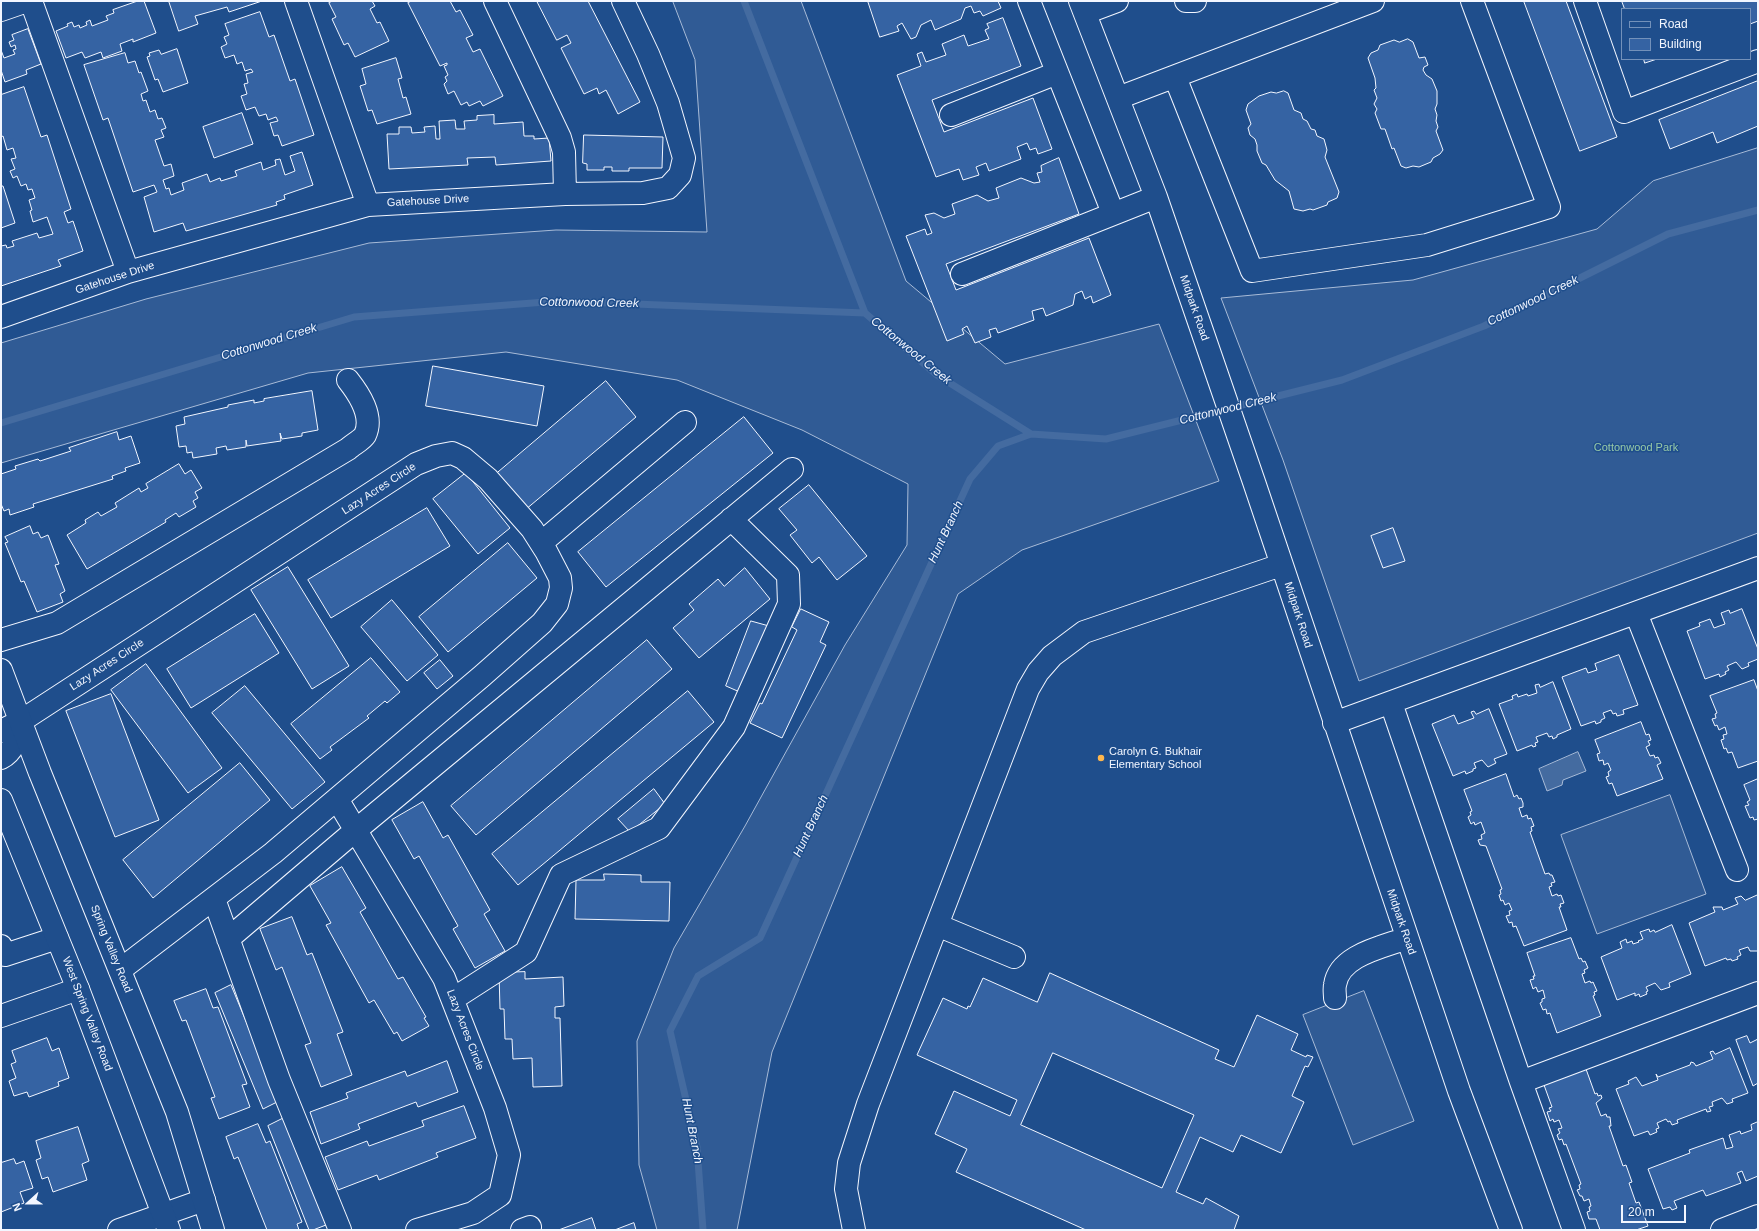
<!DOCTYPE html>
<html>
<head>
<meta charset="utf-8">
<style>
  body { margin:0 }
  #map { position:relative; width:1759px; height:1231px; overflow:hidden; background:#1f4e8c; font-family:Helvetica,sans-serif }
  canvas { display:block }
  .frame { position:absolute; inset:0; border:2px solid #f2f6ff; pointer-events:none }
  .legend { position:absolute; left:1621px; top:8px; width:130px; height:52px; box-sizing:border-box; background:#1f4e8c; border:1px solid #7391ba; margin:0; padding:5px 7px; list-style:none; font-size:12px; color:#f2f6ff }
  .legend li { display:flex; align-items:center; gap:8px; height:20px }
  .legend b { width:20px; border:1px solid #7391ba }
  .north { position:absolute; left:8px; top:1183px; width:40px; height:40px; -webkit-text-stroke:3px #1f4e8c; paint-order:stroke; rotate:249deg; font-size:11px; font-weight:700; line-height:16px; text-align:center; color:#f2f6ff }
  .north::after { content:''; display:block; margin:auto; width:14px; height:18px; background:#f2f6ff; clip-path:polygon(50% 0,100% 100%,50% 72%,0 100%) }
  .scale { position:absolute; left:1621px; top:1205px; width:65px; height:18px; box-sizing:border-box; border:2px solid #f2f6ff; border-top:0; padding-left:5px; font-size:12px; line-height:14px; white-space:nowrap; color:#f2f6ff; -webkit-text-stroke:3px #1f4e8c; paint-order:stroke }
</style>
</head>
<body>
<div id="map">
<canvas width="1759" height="1231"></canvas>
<div class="frame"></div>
<ul class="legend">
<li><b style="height:5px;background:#1f4e8c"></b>Road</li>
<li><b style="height:11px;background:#3563a3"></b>Building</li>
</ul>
<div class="north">N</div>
<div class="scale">20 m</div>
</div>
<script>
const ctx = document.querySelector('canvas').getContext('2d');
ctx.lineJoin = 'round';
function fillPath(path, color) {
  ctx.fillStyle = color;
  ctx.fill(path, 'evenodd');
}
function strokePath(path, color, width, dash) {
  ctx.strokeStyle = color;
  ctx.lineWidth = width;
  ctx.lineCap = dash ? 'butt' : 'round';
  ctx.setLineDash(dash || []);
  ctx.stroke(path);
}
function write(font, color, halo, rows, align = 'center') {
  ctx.font = font + ' Helvetica,sans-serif';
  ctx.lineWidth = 3;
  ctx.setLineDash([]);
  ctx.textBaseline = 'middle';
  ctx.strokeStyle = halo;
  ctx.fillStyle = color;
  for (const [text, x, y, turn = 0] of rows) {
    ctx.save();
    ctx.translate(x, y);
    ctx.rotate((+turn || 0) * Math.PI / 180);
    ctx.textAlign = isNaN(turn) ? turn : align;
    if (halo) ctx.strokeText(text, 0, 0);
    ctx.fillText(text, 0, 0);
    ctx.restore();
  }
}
const built = new Path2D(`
  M673,1h128l105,280 99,83 154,-40 60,157 -197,69 -64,44 -186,458 -35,178h-80l-18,-65 -2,-124 37,-93 71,-122 100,-181 62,-100 1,-61 -106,-54 -125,-50 -171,-28 -198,21 -307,90v-120l145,-44 223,-56 187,-13 151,2 -12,-172z
  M1758,148v385l-399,148 -76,-221 -62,-162 192,-18 184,-51 56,-48z
  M1670,795l36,99 -109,40 -36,-99z
  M1364,991l50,130 -61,24 -50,-130z`);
const water = new Path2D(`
  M1578,752l8,19 -23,9 -1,5 -15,6 -8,-22z`);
const stream = new Path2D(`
  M744,1l121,312
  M1,423l353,-106 204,-16 307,12 72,62 94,59 75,5 236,-59 142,-54 184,-92 90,-24
  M703,1230l-6,-83 -27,-116 28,-55 62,-38 210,-459 28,-33 33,-12`);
const building = new Path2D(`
  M138,1h6l12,32 -23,9v-3l-13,5 2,7 -19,7 -2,-6 -16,6 -3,-6 -16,6 -10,-27 12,-5 -1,-2 5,-2 2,5 5,-2 1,3 7,-3 -1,-3 4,-2 2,6 16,-6 -2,-4 8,-3 -1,-3z
  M169,1h93l-33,11 -2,-5 -32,9 3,8 -19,7z
  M333,1h39l3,5 -5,3 7,14 3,-1 9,19 -34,16 -7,-14 -4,2 -12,-26 4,-2 -7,-14z
  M412,1h38l6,11 4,-2 13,25 -7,3 7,14 7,-3 23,47 -20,10 -3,-5 -11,5 -2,-4 -6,3 -7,-14 -6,3 -4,-10 3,-3 -2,-4 3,-2 -4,-9 3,-1v-2l-7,3 -32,-63z
  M537,1h51l52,101 -22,12 -12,-24 -7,4 -2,-6 -13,6 -23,-46 10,-5 -4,-8 -10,5z
  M868,1h130l3,7 -18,8 -3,-5 -6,2 -3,-7 -6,2 -4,11 -26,11 -4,-10 -10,5 -5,12 -5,2 -9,-16 -5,3 2,5 -19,6z
  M1524,1h42l51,136 -37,14z
  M1622,1h136v20l-8,3v-15h-125z
  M260,12l9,25 5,-2 16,46 5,-2 19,56 -32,11 -4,-11 -4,1 -4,-13 8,-2 -2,-4 -8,3 -2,-6 -7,2 -4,-9 -9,3 -5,-14 6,-2 -3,-10 4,-1 -2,-9 7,-2 -2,-3 -6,2 -3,-9 -5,2 -3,-9 -9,3 -4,-11 6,-3 -3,-7 5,-2 -4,-11z
  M1003,18l18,48 -89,34 12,32 89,-34 19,51 -14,5 -2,-6 -6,2 -3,-7 -10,4 4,12 -32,12 -3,-8 -10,4 3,8 -16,5 -4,-11 -23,8 -39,-102 24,-9 -4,-12 5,-2 4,10 20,-7 -4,-11 22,-9 4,11 21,-7 -4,-9 4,-2 -2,-4z
  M28,29l13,35 -15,6 1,4 -22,8 -4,-12v-20l3,8 11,-4 -2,-4 3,-1 -1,-4 -4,2 -2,-5 5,-2 -2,-5z
  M1408,39l5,3 6,16 6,-1 3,8 -4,2 -1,3 3,5 6,4 5,12v13l-2,5 2,6 -1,6 2,6 -2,4 7,19 -3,4 -7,4 -2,4 -12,5 -6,-1 -7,2 -5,-2 -7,-18 -2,1 -7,-20h-4l-6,-16 2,-4 -3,-5 3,-6 -3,-8 2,-2 -1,-10 -7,-20 3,-5 7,-3 2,-5 14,-5 5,2z
  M177,49l11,34 -25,9 -5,-13 -3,1 -8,-23 3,-1 -1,-3 10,-3 2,4z
  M125,53l3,10 7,-2 4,12 2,-1 7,19 -7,3 2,7 3,-1 4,12 5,-2 3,9 4,-1 4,10 -5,2 3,7 -9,3 9,26 7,-2 3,12 -11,4 3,9 3,-1 2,7 13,-5 -2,-7 25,-9 3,8 10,-4 1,3 16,-5 -2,-5 26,-9 2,8 13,-5 -1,-5 5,-1 5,16 10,-4 -5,-15 12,-4 11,33 -29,10 1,4 -9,3 1,3 -91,26 -3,-8 -29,9 -10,-35 13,-5 -3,-7 -21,7 -25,-74 -5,2 -19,-55z
  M396,58l6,20 -4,1 5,19 3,-1 5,17 -34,10 -5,-14 -4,1 -8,-25 6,-2 -4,-15z
  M1644,59h13l-12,4z
  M1758,81v45l-41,17 -4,-11 -43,17 -11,-29z
  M24,87l17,50 6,-2 24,74 -7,3 4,11 5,-2 10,30 -25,9 3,6 -60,20v-40l5,-1 1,3 7,-2 -2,-5 25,-8 2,5 14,-4 -6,-17 -14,5 -3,-11 2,-1 -3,-10 6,-2 -3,-9 -4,1 -2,-6 -5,2 -4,-10 -4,2 -3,-7 5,-2 -4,-10 5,-1 -3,-10 -6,2 -4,-14 -2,1v-42z
  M1284,91l4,2 6,17 7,3 2,6 4,2 4,8 4,1 2,6 7,3 3,11 -2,7 14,35 -2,6 -9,4 -1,3 -14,5 -3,-1 -7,2 -9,-2 -5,-18 -14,-11 -9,-15 -4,-2 -5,-12v-6l-2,-6 -5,-4 -2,-7 3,-4 -5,-14 2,-6 11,-8 12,-4 5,1z
  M242,113l11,31 -39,14 -11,-31z
  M494,115v9l29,-2 1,14h10v3l15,-1 2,23 -55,4 -1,-8 -28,1 1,7 -79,4 -2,-35h12v-7h12l1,6 13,-1 -1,-5 11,-1 1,13h4l-1,-18 16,-1 1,9h9l-1,-8 13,-1v-4z
  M584,135l79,2 -1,31h-33v3h-17v-4h-8v3h-17v-6l-4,-1z
  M1059,158l20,56 -133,50 10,26 133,-52 22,57 -18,8 -2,-7 -6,3 -3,-8 -7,3 -2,11 -27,11 -3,-8 -11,3 2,9 -36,13 -2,-5 -7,2 2,7 -16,6 -8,-17 -5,3 2,5 -17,7 -41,-105 19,-7 2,6 5,-2 -7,-18 9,-2 10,5 11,-4 -3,-10 25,-9 11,6 11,-3 -3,-10 25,-10 13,5 6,-1 -3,-9 5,-1 -1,-6z
  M1,186h2l12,37 -14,5z
  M433,366l111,20 -7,40 -111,-20z
  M606,381l30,36 -111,93 -30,-35z
  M312,391l6,39 -16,3v3l-20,3 -2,-6 1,8 -34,5 -1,-6v7l-19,3 -1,-4 -10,2 1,6 -24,4 -1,-6 -5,1 -1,-7 -7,1 -3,-21 9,-2 -1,-7 44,-10v-2l26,-5v3l10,-2v-2z
  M744,417l29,36 -167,134 -28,-35z
  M117,432l2,8 12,-4 9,27 -15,5 1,3 -14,5 1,3 -80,25 1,3 -24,8 -1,-6 -5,2 -3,-7v-30l15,-5 -1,-3 23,-7 2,2 31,-10 -2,-3z
  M179,464l6,10 6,-4 11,18 -7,4 3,6 -5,3 3,6 -17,10 -3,-4 -11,7 1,2 -79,47 -20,-34 19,-12 -1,-3 13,-8 3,4 16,-9 -2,-4 24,-15 2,4 7,-4 -2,-4z
  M466,473l44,55 -32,26 -45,-55z
  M809,485l58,71 -30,24 -18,-23 -7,6 -22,-28 7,-5 -18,-21z
  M427,508l23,38 -119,72 -23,-38z
  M30,526l3,8 5,-2 3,6 7,-3 11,29 -4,1 10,26 -5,3 3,8 -26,10 -13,-31 -3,1 -16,-39 3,-1 -3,-5z
  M1393,528l12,33 -22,7 -12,-32z
  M508,543l29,35 -89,74 -29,-35z
  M288,567l61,99 -37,23 -61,-99z
  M745,568l25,31 -71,59 -26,-30 21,-18 -5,-6 29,-25 6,7z
  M392,600l46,55 -31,26 -46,-54z
  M801,609l28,13 -9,20 6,3 -44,93 -32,-15 10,-20 2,1 35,-74 -5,-3z
  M1742,609l16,40v10l-10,4 1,3 -7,3 -6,-7 -9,4 2,4 -4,2 1,2 -6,3 -1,-3 -14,5 -18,-48 13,-5 -1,-3 11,-4 4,9 11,-4 -4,-11 8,-3 1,3z
  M255,614l24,39 -88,55 -24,-39z
  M751,621l18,5 -27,67 -16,-7z
  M647,640l25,29 -196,166 -25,-29z
  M1619,655l19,50 -15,5 1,4 -7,2 -1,-3 -3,1 -2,-4 -8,3 2,5 -4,2v2l-5,2 -1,-3 -14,5 -19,-49 24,-9 2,5 9,-3 -2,-6z
  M371,658l29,34 -13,11 -2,-2 -18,15 2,2 -39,29 2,3 -12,9 -29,-35z
  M440,660l13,16 -16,13 -13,-16z
  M146,664l76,104 -34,25 -77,-103z
  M1754,680l4,11v70l-20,7 -6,-16 -4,1 -2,-5 -2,1 -3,-9 3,-1 -1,-4 4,-1 -2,-7 -6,3 -2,-5 -2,1 -3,-7 4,-1 -1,-4 2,-1 -7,-17z
  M1553,682l18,47 -14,6v2l-4,2 -1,-3 -3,1 -2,-4 -11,4 2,5 -3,1 1,3 -3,1 -1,-2 -15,6 -18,-47 14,-5 -1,-3 5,-2 1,3 9,-3 1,2 9,-3 -2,-8 4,-1 1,3z
  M245,686l80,96 -33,27 -80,-96z
  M688,691l26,31 -196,163 -26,-31z
  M111,694l48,126 -44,17 -49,-126z
  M1489,709l18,45 -13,5 2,4 -8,4 -6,-7 -8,3 2,5 -3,1v2l-7,3 -1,-3 -12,5 -21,-52 22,-9 4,9 16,-6 -3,-6 3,-1 2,3z
  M1641,722l5,13 3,-1 2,6 -3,1 2,4 -4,2 4,9 4,-1 1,3 3,-1 3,6 -4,2 6,14 -46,17 -5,-13 -3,1 -3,-7 3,-1 -1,-4 3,-2 -3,-7 -4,2 -1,-5 -4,1 -2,-7 3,-1 -5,-13z
  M240,763l30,37 -117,98 -30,-38z
  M1506,774l8,23 3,-2 2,4 2,-1 2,5v4l-4,1 3,9 5,-2 1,4 3,-1 3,8 -3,1 1,4 -2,1 15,42 4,-1 1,2h2l3,7 -4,1 1,3 -3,1 3,9 5,-2 1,2 3,-1 3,8 -4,1 1,3h-2l8,23 -43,16 -8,-20 -3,1 -1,-5 -3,1 -3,-7 4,-1 -1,-4 3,-1 -3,-7 -4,2 -2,-5 -2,1 -2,-6 2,-1 -1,-4 2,-1 -16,-43 -6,-1 -2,-5 4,-1 -1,-4 4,-2 -4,-11 -6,3 -1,-3 -3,2 -3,-7 3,-2 -1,-3 2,-1 -8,-21z
  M1758,779v40l-4,1 -1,-3 -3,1 -5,-12 4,-1 -2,-3 3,-2 -6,-15z
  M654,789l11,15 -35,28 -12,-13z
  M423,802l20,36 5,-3 42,75 -6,4 21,37 -30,17 -22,-39 5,-3 -39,-70 -5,3 -22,-39z
  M342,867l24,41 -6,4 38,67 5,-2 23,40 -2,1 5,8 -27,15 -5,-9 -3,2 -20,-34 -5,3 -43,-78 5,-2 -21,-37z
  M604,874l37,1v7h29l-1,39 -94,-2 1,-39h28z
  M1758,895v56h-8l-2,-4 -9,3 2,5 -4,2 1,2 -6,2 -1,-2 -4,1 -1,-2 -21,8 -16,-43 26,-11 -2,-5h9l1,3 15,-6 -3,-6 6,-2 4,4z
  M292,917l15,38 5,-2 31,79 -6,2 15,41 -31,12 -16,-42 6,-2 -29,-76 -6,3 -16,-41z
  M1672,925l19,49 -22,9 1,4 -9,3 -6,-7 -9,4 2,4 -2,1 1,2 -7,3 -1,-3 -4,2v-3l-18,7 -16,-43 21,-9 -2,-6 6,-3 1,4 5,-2 1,3 6,-2 -1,-1 5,-2 -3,-7 9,-3 1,3 4,-2 1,2z
  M1571,938l8,21 2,-1 2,4 2,-1 3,7 -4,2 1,3 -3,1 3,9 5,-2 1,2 2,-1 4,9 -3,1 1,3 -2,1 8,20 -44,17 -7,-20 -3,1 -1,-5 -3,1 -3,-7 2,-1v-3l3,-1 -2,-8 -5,2 -2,-5 -3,2 -3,-9 4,-1 -1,-3h2l-8,-23z
  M525,972v7l38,-2 1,29 -9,1v11h5l2,68 -29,1 -1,-29 -19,1 -1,-20h-7l-1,-30h-4l-1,-36z
  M1050,973l169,77 -4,9 19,8 23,-52 41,19 -7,16 15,7 1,-2 6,2 -5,10 -3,-1 -13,30 12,6 -23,51 -40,-18 -8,17 -33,-15 -24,55 27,12 3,-6 33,18 -5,14h-148l-130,-58 11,-23 -32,-15 19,-43 56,25 7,-16 -100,-45 26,-57 24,11 1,-3 2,1 13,-29 54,24zM1053,1053l141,62 -32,73 -141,-63z
  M231,985l48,116 -16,8 -48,-116z
  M206,989l7,19 5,-1 29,77 -5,1 8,22 -31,12 -8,-21 4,-1 -29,-77 -4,1 -8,-20z
  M1747,1036l3,7 8,-4v44l-5,3 -17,-46z
  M47,1038l5,13 7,-3 10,30 -11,4 1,4 -30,11 -2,-5 -13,4 -5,-15 7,-3 -5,-14 5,-2 -4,-11z
  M1730,1048l18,45 -16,6 1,3 -6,2 -5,-6 -10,4 1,4 -4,1 2,4 -4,1 -1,-3 -29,11 1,3 -6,2 -2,-4 -2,1 -2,-3 -9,4 2,5 -3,1 1,3 -7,3 -2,-4 -14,5 -18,-47 13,-5 -1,-3 8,-4 6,9 16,-6 -2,-6 2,3 32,-12 1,-3 3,1 2,3 17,-7 -3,-7 3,-1 2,3z
  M447,1061l11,31 -40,15 -2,-5 -58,22 2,5 -39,15 -11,-32 38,-14 -2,-5 59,-22 2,5z
  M1586,1069l9,25 2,-1 1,3 3,-1 1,3 -6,5 5,13 5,-2 1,3h3l1,9h-2l14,40 3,-1 6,17 -3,1 7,20 3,-1 9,24 -12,4h-36l-4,-11h-7l-2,-7 3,-1 -1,-4 2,-1 -2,-7 -5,2 -2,-5h-2l-3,-6 3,-1 -1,-4 2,-1 -15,-40 -2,1 -2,-6 -3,1 -2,-5 3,-2 -2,-4 4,-1 -3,-8 -5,2 -1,-3 -3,2 -3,-9 4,-1 -2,-3 3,-1 -8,-22z
  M464,1106l12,32 -40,15 2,4 -59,23 -2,-5 -39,15 -13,-33 42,-16 2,5 55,-20 -2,-5z
  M284,1118l42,107 -13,5h-4l-41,-104z
  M1758,1122v54l-12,5 -4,-10 -5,2 4,10 -35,13 -3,-6 -29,11 3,7 -5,2 -2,-3 -7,2 -15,-40 42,-16 -1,-3 34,-12 3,11 7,-2 -4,-12 11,-4 1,3 11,-4 -1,-5z
  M258,1124l8,19 4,-2 32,81 -5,2 2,6h-32l-29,-73 -4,2 -8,-22z
  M78,1127l11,34 -7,3 5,16 -34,12 -5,-15 -6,2 -6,-19 5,-2 -5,-17z
  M14,1159l2,5 8,-3 9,27 -13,4 4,11 -23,9v-49z
  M592,1218l4,12h-37z
  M634,1223l2,7h-21z`);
const minor = new Path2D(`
  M31,1l97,271
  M296,1l72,204
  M495,1l65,137 4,14 1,42
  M1029,1l84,212
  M1080,1l76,196 98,285 205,609 52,139
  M1186,1h9
  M1585,1l39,111 134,-51
  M1,10l26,-9
  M1085,13l32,-12
  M1175,77l77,194 175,-26 122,-38 -77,-206
  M1118,98l255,-97
  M951,115l106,-42
  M962,274l194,-77
  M1,317l127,-45 240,-67 197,-11 78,-1 25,-5 12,-13 4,-17 -16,-55 -20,-49 -25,-53
  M541,543l144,-121
  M1636,613l101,257
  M1,640l56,-17 291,-174c4,-4 14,-9 17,-14 9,-19 -6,-41 -17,-55
  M1391,703l130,379 53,148
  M1334,723l424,-155
  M1,731l20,-10 395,-257 20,-8 16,-3 11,5 25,21 44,50 14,22 14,27 1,10 -4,16 -15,19 -60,53 -209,177 -153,117
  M1,758c14,-7 16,-22 20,-37
  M337,799l107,179 51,130 14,47 -9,40 -27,18 -56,17
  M214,899l65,181 61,150
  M937,925l77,32
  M228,939l128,-109 436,-361
  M1,946l4,9 52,-17
  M1335,998c0,-4 -1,-9 0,-13 4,-30 48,-38 72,-47
  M453,999l73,-47 35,-77 98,-47 75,-101 55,-123 -1,-29 -57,-56
  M1,1016l77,-27
  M1521,1082l237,-89
  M119,1230l85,-30
  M522,1230l8,-3
  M854,1230l-8,-41 3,-26 19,-59 160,-415 10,-17 14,-16 32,-24 197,-67
  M1722,1230l36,-14`);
const major = new Path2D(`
  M1,670l39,103 137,339 36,118
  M1,800l77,189 91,241`);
const markers = [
  [1101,758,4,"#ffb74d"]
];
const streetNames = [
  ["Gatehouse Drive",428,201,-3],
  ["Gatehouse Drive",115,278,-18],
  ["Midpark Road",1194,308,71],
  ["Lazy Acres Circle",379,489,-33],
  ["Midpark Road",1298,615,72],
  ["Lazy Acres Circle",107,665,-33],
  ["Midpark Road",1401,922,71],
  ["Spring Valley Road",111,949,68],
  ["West Spring Valley Road",87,1014,69],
  ["Lazy Acres Circle",465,1030,69]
];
const parkNames = [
  ["Cottonwood Park",1636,448]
];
const poiNames = [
  ["Carolyn G. Bukhair",1109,752],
  ["Elementary School",1109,765]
];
const waterNames = [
  ["Cottonwood Creek",1533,301,-26],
  ["Cottonwood Creek",589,303,1],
  ["Cottonwood Creek",269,342,-17],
  ["Cottonwood Creek",911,351,39],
  ["Cottonwood Creek",1228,409,-14],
  ["Hunt Branch",946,532,-65],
  ["Hunt Branch",811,826,-65],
  ["Hunt Branch",692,1131,79]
];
fillPath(built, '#305b95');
strokePath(built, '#a8bbd7', 1);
fillPath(water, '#446ba0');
strokePath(water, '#a8bbd7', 1);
strokePath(stream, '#446ba0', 7);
fillPath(building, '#3563a3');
strokePath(building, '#f2f6ff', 1);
strokePath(minor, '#f2f6ff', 24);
strokePath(major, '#f2f6ff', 24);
strokePath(minor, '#1f4e8c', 22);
strokePath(major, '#1f4e8c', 22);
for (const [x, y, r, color] of markers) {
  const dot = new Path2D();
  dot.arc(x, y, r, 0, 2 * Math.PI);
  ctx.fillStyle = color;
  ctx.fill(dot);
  strokePath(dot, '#1f4e8c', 1.5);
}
write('11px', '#f2f6ff', '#1f4e8c', streetNames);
write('11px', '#97c8a6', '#1f4e8c', parkNames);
write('11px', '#f2f6ff', '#1f4e8c', poiNames, 'left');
write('italic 12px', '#f2f6ff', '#1f4e8c', waterNames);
</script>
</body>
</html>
